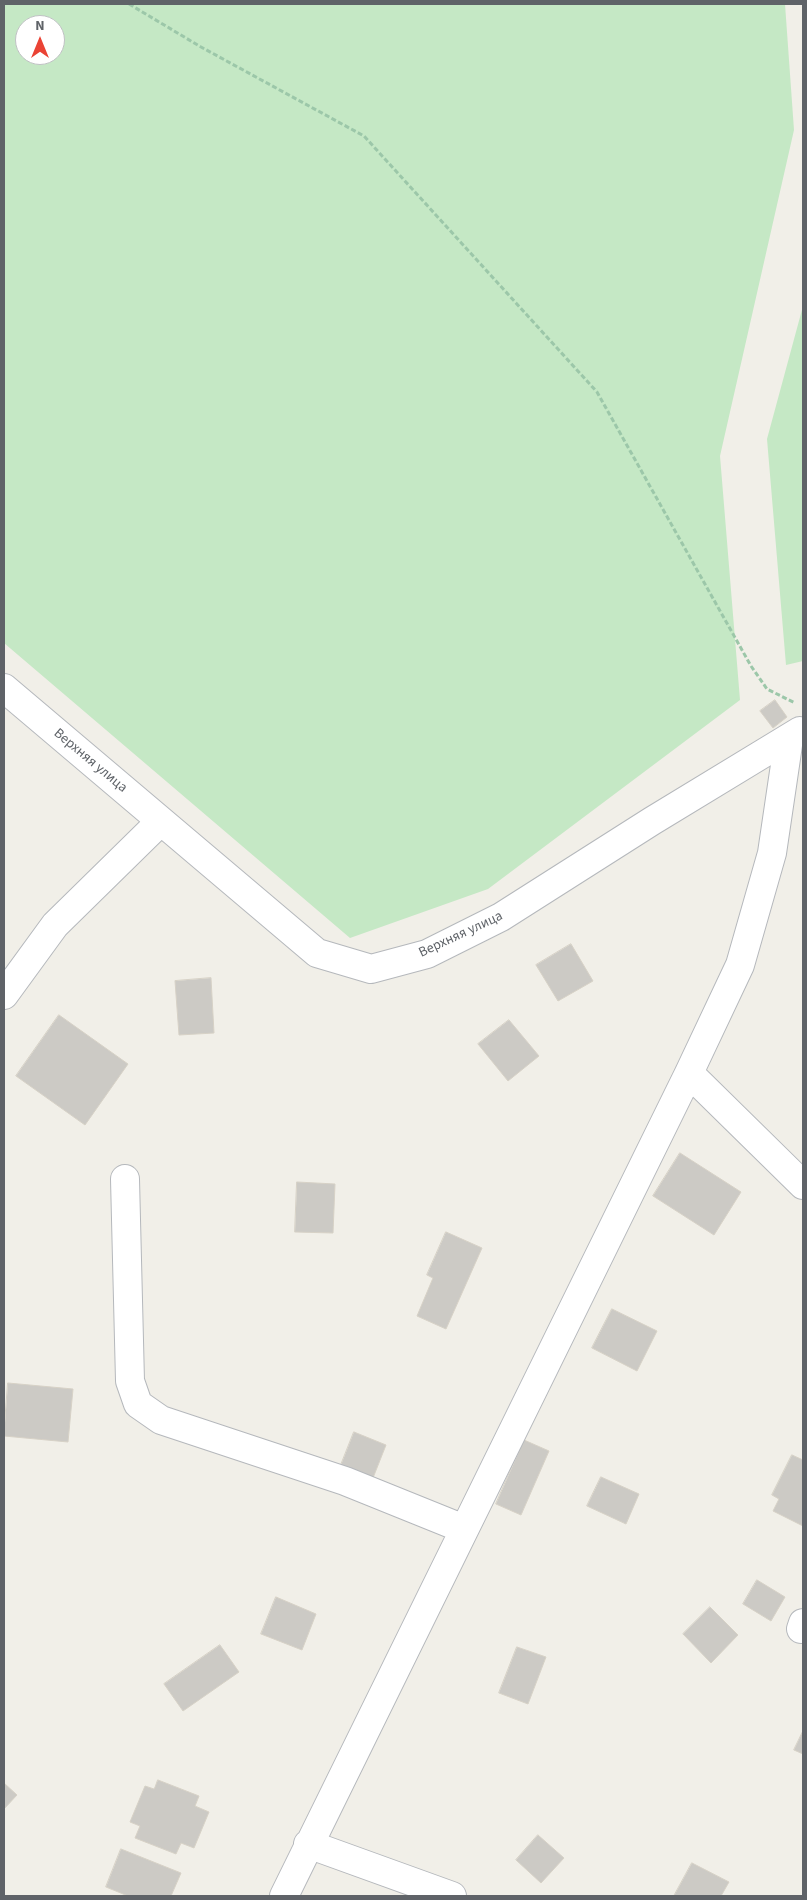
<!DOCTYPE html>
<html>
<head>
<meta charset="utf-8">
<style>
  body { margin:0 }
  #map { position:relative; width:807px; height:1900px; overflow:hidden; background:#f1efe8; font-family:"Source Sans 3",sans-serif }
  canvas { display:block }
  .frame { position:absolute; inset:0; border:5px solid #5f6368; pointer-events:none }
  .north { position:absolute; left:15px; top:15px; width:50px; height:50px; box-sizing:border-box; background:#fff; border:1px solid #bfc1c3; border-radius:50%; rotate:0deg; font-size:14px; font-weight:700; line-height:20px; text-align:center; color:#5f6368 }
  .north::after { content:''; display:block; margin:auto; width:18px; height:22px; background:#ea4335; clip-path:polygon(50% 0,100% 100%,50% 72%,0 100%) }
</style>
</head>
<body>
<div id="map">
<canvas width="807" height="1900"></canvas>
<div class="frame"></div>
<div class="north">N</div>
</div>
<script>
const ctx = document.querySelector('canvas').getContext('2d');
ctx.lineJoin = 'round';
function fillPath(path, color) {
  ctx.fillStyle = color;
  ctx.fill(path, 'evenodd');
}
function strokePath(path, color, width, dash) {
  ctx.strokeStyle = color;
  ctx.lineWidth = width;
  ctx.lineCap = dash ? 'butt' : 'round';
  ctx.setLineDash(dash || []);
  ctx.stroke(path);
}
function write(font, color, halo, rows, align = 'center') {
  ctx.font = font + ' "Source Sans 3",sans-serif';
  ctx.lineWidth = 4;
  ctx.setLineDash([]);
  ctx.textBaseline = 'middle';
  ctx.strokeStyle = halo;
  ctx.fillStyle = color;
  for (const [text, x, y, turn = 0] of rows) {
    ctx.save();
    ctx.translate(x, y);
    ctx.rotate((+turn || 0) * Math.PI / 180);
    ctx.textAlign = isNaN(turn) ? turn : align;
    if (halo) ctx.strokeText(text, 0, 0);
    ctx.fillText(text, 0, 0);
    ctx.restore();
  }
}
const green = new Path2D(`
  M4,4h781l9,126 -74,326 20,244 -252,189 -138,49 -346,-295zM25,25h30v30h-30z
  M803,306v355l-17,4 -19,-226z`);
const building = new Path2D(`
  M775,700l12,17 -14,11 -13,-17z
  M571,944l22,37 -35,20 -22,-36z
  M211,978l3,55 -35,2 -4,-54z
  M59,1015l69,49 -43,61 -69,-49z
  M509,1020l30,36 -31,25 -30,-37z
  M680,1153l61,39 -27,43 -61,-39z
  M297,1182l38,2 -2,49 -38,-1z
  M446,1232l36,16 -36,81 -29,-13 16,-38 -6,-3z
  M612,1309l45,22 -20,40 -45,-23z
  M8,1383l65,6 -5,53 -64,-6z
  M354,1432l32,13 -15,38 -32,-13z
  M524,1440l25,11 -28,64 -25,-11z
  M792,1455l11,5v66l-30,-15 6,-12 -7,-4z
  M601,1477l38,17 -13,30 -39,-18z
  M757,1580l28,17 -14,24 -28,-17z
  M276,1597l40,17 -14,36 -41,-16z
  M710,1607l28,28 -27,28 -28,-29z
  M220,1645l19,27 -56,39 -19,-27z
  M517,1647l29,10 -18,47 -29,-11z
  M803,1731v23l-9,-4z
  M158,1780l41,16 -4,10 14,6 -15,36 -13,-5 -5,11 -41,-16 5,-12 -10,-4 15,-36 9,3z
  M4,1783l13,12 -13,14z
  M538,1835l26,23 -23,25 -25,-23z
  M121,1849l60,24 -10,23h-43l-22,-9z
  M692,1863l37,19 -8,14h-47z`);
const path = new Path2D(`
  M129,4l72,43 163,89 233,256 154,274 16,23 28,14`);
const minor = new Path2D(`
  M4,688l313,265 54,16 56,-15 74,-37 151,-96 148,-90
  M4,995l51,-70 106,-104
  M689,1073l114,112
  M125,1179l5,202 8,23 23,16 184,61 119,48
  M801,1629l2,-6
  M308,1844l144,52
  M284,1896l405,-823 51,-108 32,-112 17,-115`);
const streetNames = [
  ["Верхняя улица",90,761,40],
  ["Верхняя улица",461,935,-25]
];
fillPath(green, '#c5e8c5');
fillPath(building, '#cccac5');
strokePath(building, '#d6d1c6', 1);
strokePath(minor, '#b5b8bc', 30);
strokePath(path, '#9cc7a9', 3, [5, 2.5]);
strokePath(minor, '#fff', 28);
write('14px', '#5f6368', '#fff', streetNames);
</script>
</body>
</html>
